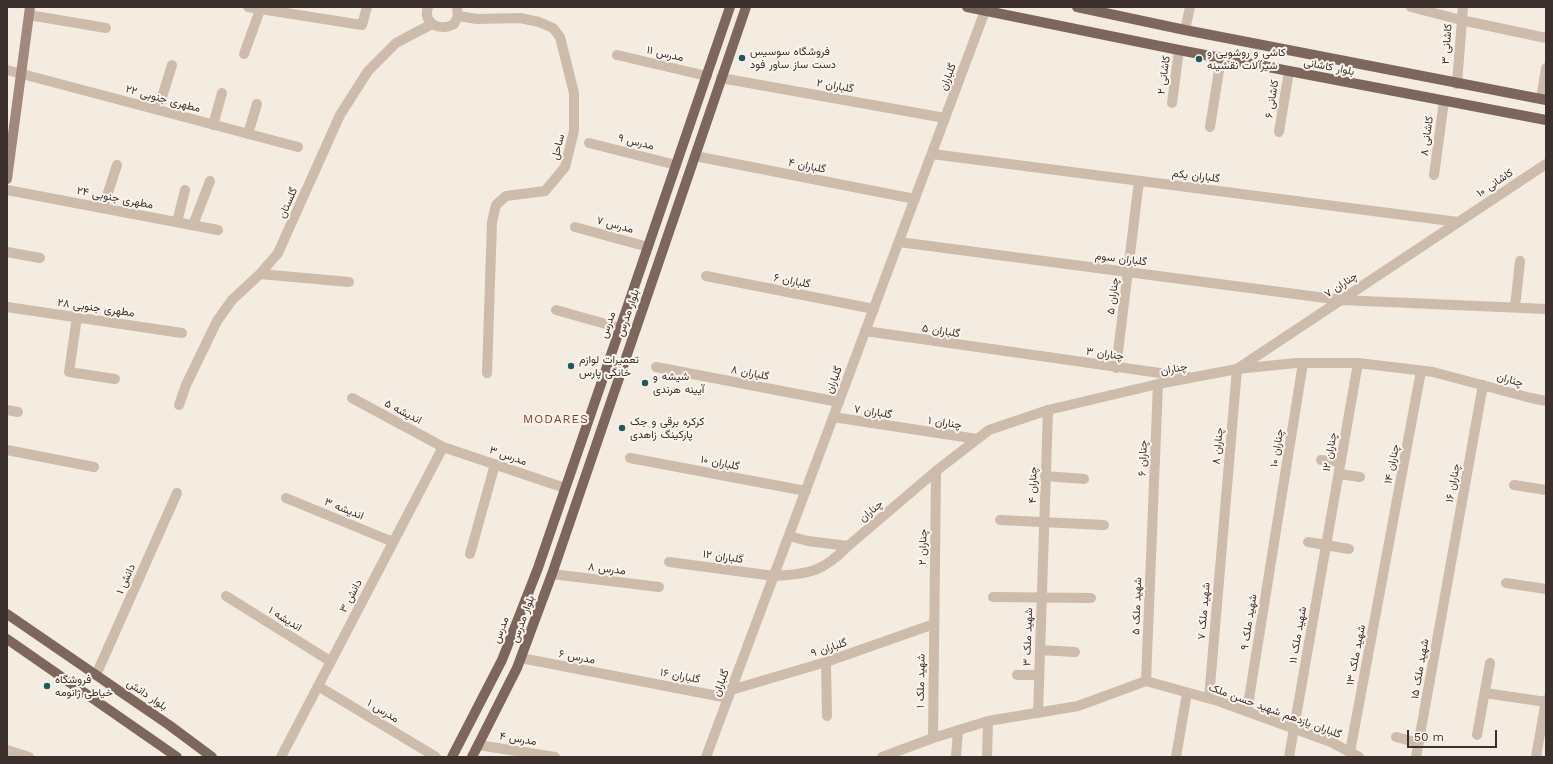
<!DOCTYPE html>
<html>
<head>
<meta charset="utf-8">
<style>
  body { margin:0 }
  #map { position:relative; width:1553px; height:764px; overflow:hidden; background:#f4ebe1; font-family:"Work Sans",sans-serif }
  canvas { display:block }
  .frame { position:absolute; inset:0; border:8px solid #3b302b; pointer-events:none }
  .scale { position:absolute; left:1407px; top:730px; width:90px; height:18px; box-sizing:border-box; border:2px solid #3b302b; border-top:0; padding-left:5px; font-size:12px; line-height:14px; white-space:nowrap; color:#3b302b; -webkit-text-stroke:3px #fbf5ee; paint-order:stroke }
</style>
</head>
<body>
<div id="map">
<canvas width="1553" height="764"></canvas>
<div class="frame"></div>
<div class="scale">50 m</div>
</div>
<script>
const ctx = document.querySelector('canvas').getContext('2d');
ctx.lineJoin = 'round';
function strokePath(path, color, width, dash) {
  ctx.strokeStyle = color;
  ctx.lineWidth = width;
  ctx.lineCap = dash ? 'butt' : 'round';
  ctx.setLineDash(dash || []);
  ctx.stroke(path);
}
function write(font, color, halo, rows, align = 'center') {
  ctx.font = font + ' "Work Sans",Vazirmatn,sans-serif';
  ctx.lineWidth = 4;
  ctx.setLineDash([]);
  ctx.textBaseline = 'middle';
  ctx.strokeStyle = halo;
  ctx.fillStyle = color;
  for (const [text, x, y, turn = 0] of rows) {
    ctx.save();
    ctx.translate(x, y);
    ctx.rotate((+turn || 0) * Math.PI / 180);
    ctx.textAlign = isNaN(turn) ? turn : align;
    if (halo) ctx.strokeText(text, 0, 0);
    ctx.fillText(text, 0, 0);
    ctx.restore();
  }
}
const minor = new Path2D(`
  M248,7l114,18 5,-18
  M428,7c-6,17 13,25 26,17l4,-8 -1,-9
  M1411,7l50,13 85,18
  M29,15l77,13
  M458,16l19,3 43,-1 19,4 14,6 7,9 14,56v38l-9,36 -20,24 -39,5 -10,9 -4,17 -5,151
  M1185,30l5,-23
  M244,54l16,-44
  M617,55l90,21
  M7,70l291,77
  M721,78l224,40
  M1457,84l6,-77
  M1541,99l5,-31
  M1172,103l7,-53
  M158,110l14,-45
  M213,125l9,-32
  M1210,127l11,-69
  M1279,132l10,-61
  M248,134l9,-30
  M589,143l87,22
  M932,154l526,68
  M695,156l220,43
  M1434,175l10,-74
  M7,190l211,40
  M103,208l14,-43
  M177,222l8,-32
  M193,225l17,-44
  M575,227l73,20
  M899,242l442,58 205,9
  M7,252l33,6
  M260,274l89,8
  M706,276l168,33
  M7,307l175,26
  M1515,307l5,-46
  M556,310l64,18
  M77,317l-8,55 46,7
  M865,331l323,46
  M656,367l183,35
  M1116,368l23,-187
  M352,398l91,49 122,41
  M179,405l7,-20 31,-64 15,-21 28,-26 18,-21 62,-138 28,-44 28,-28 36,-19
  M7,410l11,2
  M833,417l144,22
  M7,450l87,17
  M630,458l176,33
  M1321,460l20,2
  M1339,474l21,3
  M1045,476l39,3
  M1514,485l32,5
  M286,498l107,44
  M1000,520l104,5
  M1308,542l41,7
  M470,554l25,-90
  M669,562l105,14
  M552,574l107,13
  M1506,583l40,6
  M226,596l104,65
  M993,597l98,1
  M1040,650l35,2
  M521,658l207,40
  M826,662l1,54
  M96,675l81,-182
  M1017,675h22
  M1146,681l12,-297
  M318,686l118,71
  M731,690l95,-28 108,-38
  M1485,693l61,9
  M1209,698l28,-329 309,-205
  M1247,711l56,-348
  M1038,713l10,-303
  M1477,735l13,-72
  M1396,737l23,6
  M933,738l3,-267
  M478,745l77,12
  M7,750l22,7
  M1350,752l71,-381
  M281,757l162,-310
  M882,757l51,-19 55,-17 90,-15 68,-25 72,20 113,41 28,15
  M956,757l2,-27
  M987,757l1,-36
  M1176,757l11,-64
  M1289,757l69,-394
  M1416,757l67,-372
  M1536,757l10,-57`);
const tertiary = new Path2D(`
  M789,536l19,5 40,5
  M774,576c35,-2 49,-4 74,-30l88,-75 53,-41 59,-20 110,-26 79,-15 59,-6h62l75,9 98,26 15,3
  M706,757l279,-746`);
const secondary = new Path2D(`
  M7,179l23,-172`);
const primary = new Path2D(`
  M967,7l212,43 367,70
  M1077,7l108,23 361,70
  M7,614l162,111 43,32
  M7,639l170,118
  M452,757l50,-97 36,-92 192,-561
  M472,757l45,-89 35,-94 194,-567`);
const markers = [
  [742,58,4,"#1f5a5e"],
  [1199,59,4,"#1f5a5e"],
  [571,366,4,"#1f5a5e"],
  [645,383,4,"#1f5a5e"],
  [622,428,4,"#1f5a5e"],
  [47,686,4,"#1f5a5e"]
];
const streetNames = [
  ["۳ کاشانی",1447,44,-86],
  ["مدرس ۱۱",665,54,13],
  ["بلوار کاشانی",1329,67,11],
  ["۲ کاشانی",1164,75,-82],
  ["گلباران",948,77,-69],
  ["گلباران ۲",835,86,10],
  ["مطهری جنوبی ۲۲",163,99,15],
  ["۶ کاشانی",1272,99,-81],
  ["۸ کاشانی",1427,136,-82],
  ["مدرس ۹",636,142,14],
  ["ساحل",558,147,-76],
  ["گلباران ۴",807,166,11],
  ["گلباران یکم",1196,176,7],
  ["۱۰ کاشانی",1495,183,-34],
  ["مطهری جنوبی ۲۴",115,198,11],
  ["گلستان",288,203,-66],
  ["مدرس ۷",615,225,15],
  ["گلباران سوم",1121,259,7],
  ["گلباران ۶",792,281,11],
  ["چناران ۷",1341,285,-34],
  ["۵ چناران",1113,296,-83],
  ["۲۸ مطهری جنوبی",96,308,8],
  ["بلوار مدرس",628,313,-71],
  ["مدرس",608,325,-71],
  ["گلباران ۵",941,331,9],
  ["چناران ۳",1105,354,8],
  ["چناران",1174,369,-10],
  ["گلباران ۸",750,373,11],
  ["گلباران",834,380,-69],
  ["چناران",1510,380,15],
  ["اندیشه ۵",403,412,28],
  ["۷ گلباران",873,412,9],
  ["چناران ۱",945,423,8],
  ["چناران ۸",1218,446,-85],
  ["چناران ۱۰",1277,448,-81],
  ["چناران ۱۲",1330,452,-80],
  ["مدرس ۳",508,456,19],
  ["چناران ۶",1143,458,-88],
  ["گلباران ۱۰",720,463,11],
  ["چناران ۱۴",1392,464,-79],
  ["چناران ۱۶",1453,483,-80],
  ["۴ چناران",1033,485,-89],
  ["اندیشه ۳",344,509,22],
  ["چناران",871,511,-40],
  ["۲ چناران",923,547,-89],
  ["گلباران ۱۲",723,557,8],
  ["مدرس ۸",607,569,7],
  ["دانش ۱",126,579,-66],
  ["دانش ۳",351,596,-62],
  ["شهید ملک ۵",1137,606,-88],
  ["شهید ملک ۷",1204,611,-85],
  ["اندیشه ۱",285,619,32],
  ["بلوار مدرس",523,619,-70],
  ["شهید ملک ۹",1249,622,-81],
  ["مدرس",501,630,-69],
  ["شهید ملک ۱۱",1298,635,-80],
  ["۳ شهید ملک",1028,637,-88],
  ["۹ گلباران",829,648,-18],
  ["شهید ملک ۱۳",1356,655,-79],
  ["مدرس ۶",577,657,11],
  ["شهید ملک ۱۵",1420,669,-80],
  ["گلباران ۱۶",680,676,11],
  ["۱ شهید ملک",921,681,-89],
  ["گلباران",721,683,-70],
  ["بلوار دانش",147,695,34],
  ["مدرس ۱",383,711,31],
  ["گلباران یازدهم شهید حسن ملک",1275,711,20],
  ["مدرس ۴",518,739,9]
];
const poiNames = [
  ["فروشگاه سوسیس",750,52],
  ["دست ساز ساور فود",750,65],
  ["کاشی و روشویی و",1207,53],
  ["شیرآلات نقشینه",1207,66],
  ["تعمیرات لوازم",579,360],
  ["خانگی پارس",579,373],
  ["شیشه و",653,377],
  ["آیینه هرندی",653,390],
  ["کرکره برقی و جک",630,422],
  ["پارکینگ زاهدی",630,435],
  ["فروشگاه",55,680],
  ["خیاطی ژانومه",55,693]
];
const neighbourhoodNames = [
  ["MODARES",556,419]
];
strokePath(minor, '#cdbbac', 10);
strokePath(tertiary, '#cdbbac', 10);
strokePath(secondary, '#a18a7d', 10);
strokePath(primary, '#7d675c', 10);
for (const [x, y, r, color] of markers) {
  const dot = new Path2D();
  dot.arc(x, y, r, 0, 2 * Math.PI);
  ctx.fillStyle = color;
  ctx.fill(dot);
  strokePath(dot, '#fbf5ee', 1.5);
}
write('11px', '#3b302b', '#fbf5ee', streetNames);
write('11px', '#3b302b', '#fbf5ee', poiNames, 'left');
ctx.letterSpacing = '1px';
write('12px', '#8c3b22', '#fbf5ee', neighbourhoodNames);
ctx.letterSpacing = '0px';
</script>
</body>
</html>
